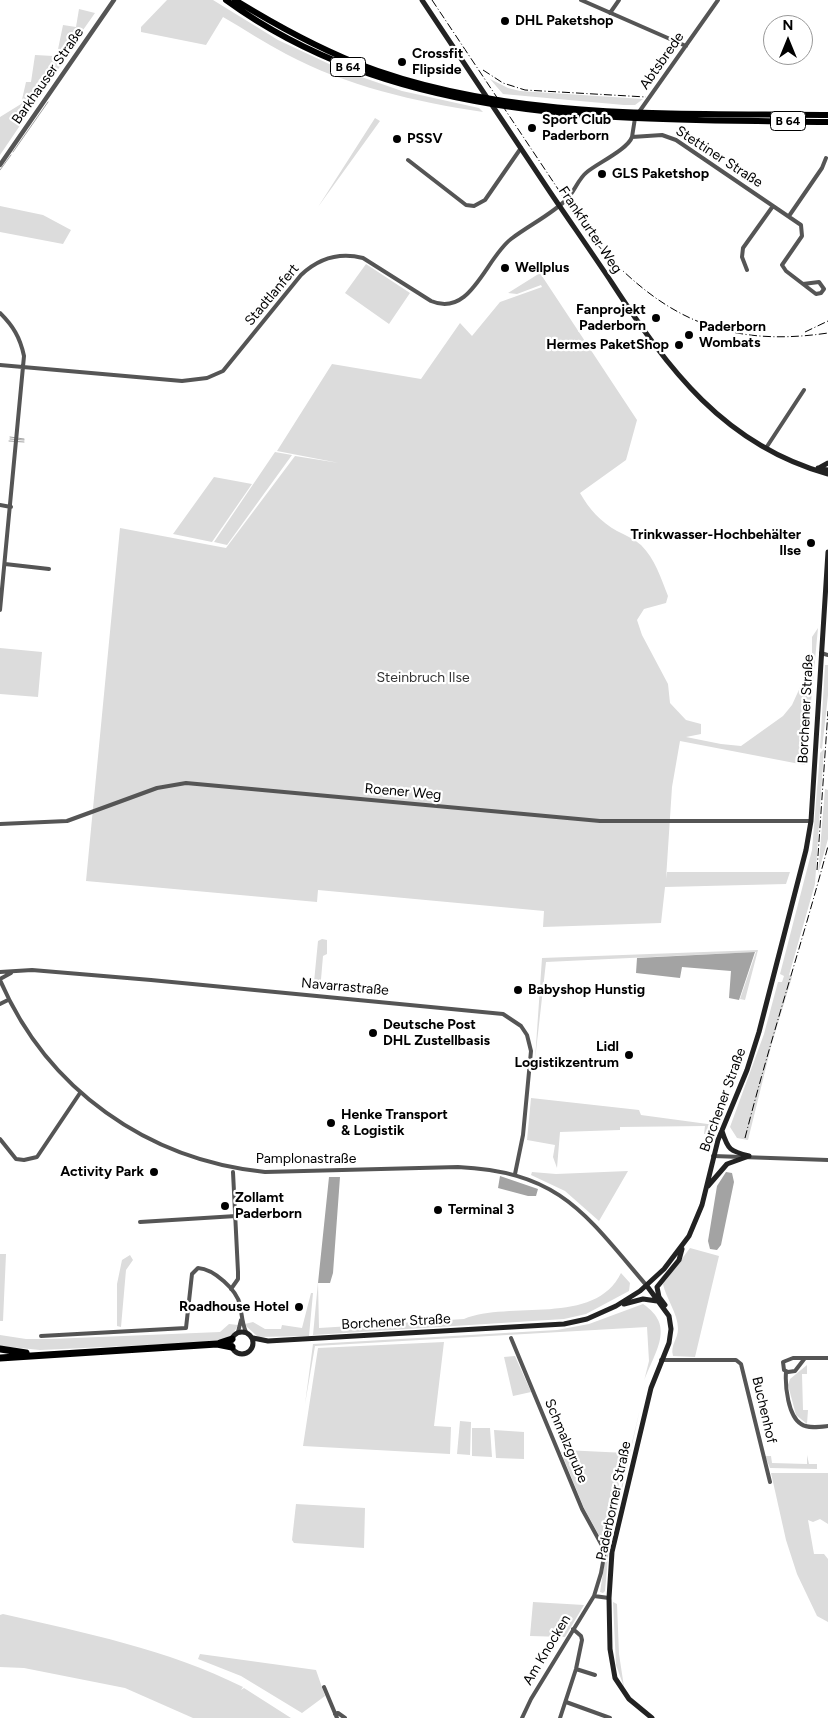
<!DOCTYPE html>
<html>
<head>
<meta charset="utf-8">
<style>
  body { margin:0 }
  #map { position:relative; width:828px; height:1718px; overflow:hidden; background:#fff; font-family:Figtree,sans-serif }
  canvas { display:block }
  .north { position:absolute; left:763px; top:15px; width:50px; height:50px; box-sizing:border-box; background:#fff; border:1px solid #999; border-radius:50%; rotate:0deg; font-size:14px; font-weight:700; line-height:20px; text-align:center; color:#000 }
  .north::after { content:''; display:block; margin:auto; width:18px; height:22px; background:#000; clip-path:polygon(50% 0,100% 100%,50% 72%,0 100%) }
</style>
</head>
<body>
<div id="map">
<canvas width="828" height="1718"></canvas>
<div class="north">N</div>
</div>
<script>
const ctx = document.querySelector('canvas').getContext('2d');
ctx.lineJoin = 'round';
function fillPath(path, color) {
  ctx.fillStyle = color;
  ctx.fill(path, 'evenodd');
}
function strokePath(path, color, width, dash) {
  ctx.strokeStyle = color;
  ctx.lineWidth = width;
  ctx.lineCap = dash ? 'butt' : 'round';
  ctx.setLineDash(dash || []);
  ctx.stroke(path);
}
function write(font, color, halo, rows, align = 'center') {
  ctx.font = font + ' Figtree,sans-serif';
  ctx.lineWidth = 4.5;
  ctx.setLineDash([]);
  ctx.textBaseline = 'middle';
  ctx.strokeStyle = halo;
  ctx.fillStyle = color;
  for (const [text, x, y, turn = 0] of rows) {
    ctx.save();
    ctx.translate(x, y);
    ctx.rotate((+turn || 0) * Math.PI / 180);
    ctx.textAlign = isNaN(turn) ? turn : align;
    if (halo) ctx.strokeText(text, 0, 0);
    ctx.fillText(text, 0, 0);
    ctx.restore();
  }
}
const green = new Path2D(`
  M167,0h46l65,40 66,31 58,20 77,17 4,4c-67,-10 -137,-26 -197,-58 -21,-11 -42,-25 -63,-37l-17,28 -65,-13v-5z
  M79,9l16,4 -33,47 -6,-1 7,-34 13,2z
  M35,55l18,1 8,9 -61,90v-38l21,-13 5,-22h5z
  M490,79l18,9 12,3 123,8 -8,6h-11l-121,-11z
  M375,118l5,3 -62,86z
  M0,206l43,9 28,15 -8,14 -63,-12z
  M366,264l44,29 -21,31 -44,-31z
  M540,273l97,147 -11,40 -46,33c9,16 21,29 37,38 8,4 17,8 24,14 14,14 20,33 27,51l-2,7 -22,6 -7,11 5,15 26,49 2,19 16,17 15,4v10l-15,3 35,7 20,2 42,-30 9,-11 20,-44v-24l6,-9 -13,137 -125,-24 -8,46 -6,92 1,-7h123l-4,12 -121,3 -4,36 -118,4 1,-16 -226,-21 -1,12 -231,-21 34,-353 106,20 69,-92 44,7 -62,-12 55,-87 89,15 39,-56 12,13 28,-34 42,-15 -1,-2 -24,9 -9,-1z
  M275,452l17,3 -65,90 -13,-3z
  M214,477l38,7 -40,58 -39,-8z
  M0,648l42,4 -4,45 -38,-3z
  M825,665h3v30l-6,54 -2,-1z
  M824,749l-9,135 -26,91 3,2 -20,66 -24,97 -11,-2 -7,-11 34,-93 14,-52h4l2,-6 -4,-2 32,-124 8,-97z
  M825,789l3,1v49l-10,35z
  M322,939l5,1v14l-4,2 -3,35h-8l7,-3 -1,-5 -4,-1 4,-41z
  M758,950l-13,50 -5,-1 16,-47 -210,10 -11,98 7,-102z
  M531,1098l108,12 2,5 74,10 -4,8 -7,1 1,-8 -85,1v3l-60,2 -3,36 -4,-11 2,-12 -28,-5z
  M628,1171l-29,50 -34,-30 -34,-16 1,-3 24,2z
  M690,1248l29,8 -24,101 -22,-1c-3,-11 5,-17 5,-27 0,-16 -12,-30 -15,-45z
  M0,1254h6l-3,67h-3z
  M130,1255l3,5 -7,10 -5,57 -4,-1v-42l5,-24z
  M621,1273l9,10 -1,8 -43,23 -22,5 -251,16 5,-53 1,46 145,-9c45,-19 131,8 157,-46z
  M311,1293h2l-4,43 -51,1 -12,-11 -1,-2 8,-2 12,7h16l1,-4 20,3z
  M643,1304c33,22 12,47 1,77l5,-20 -2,-34 -332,19 -10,58 8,-60 244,-14 32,-6z
  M229,1324l9,1c-5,12 -14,15 -26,17l-172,8 -40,-4v-11l26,4h25l169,-7z
  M444,1342l-10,84 17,1 -1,27 -147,-8 15,-98z
  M515,1356l16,36 -18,4 -9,-39z
  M807,1365v9h-5l1,36h5l-1,14 -11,-9 -8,-30 2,-6z
  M640,1409l-31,138 -4,44 -2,2 -3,-1 7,-45z
  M460,1421l11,1 -1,33 -13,-1z
  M472,1428h18l2,29 -20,-1z
  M494,1430l30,2v27l-28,-1z
  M564,1450l62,3 -21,93 -21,-38 -23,-56z
  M807,1455l2,9h8v5l-47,-1 -5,-12h6l1,7 35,1z
  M771,1473h57v51l-8,-5 -7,3 -5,-2 6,34h10l4,5v63l-11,-6 -20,-42 -11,-34z
  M296,1504l69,4 -1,40 -70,-5 -2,-3z
  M533,1602l51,3 -19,32 -35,-1z
  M613,1602l4,2 2,50 5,33 -8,-22z
  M3,1614c82,19 164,35 240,73l-2,3 3,-2 47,30h-98l-68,-30 -101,-20 -24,-1v-52z
  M200,1654l116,16 9,26 -23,17 -61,-37 -43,-17z`);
const water = new Path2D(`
  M755,952l-16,48 -10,-2 2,-27 -49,-4 -2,11 -44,-5 1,-15z
  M726,1172l6,1 2,9 -13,63 -4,5 -7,-1 -2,-8 9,-55z
  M500,1176l38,13 -2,7h-8l-30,-8z
  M329,1177h11l-7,96 -3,10h-12z`);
const stream = new Path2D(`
  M13,152l35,-50
  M0,170l11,-15
  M10,437l14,2
  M10,439l14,1
  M9,441l15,1`);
const minor = new Path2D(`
  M581,0l105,46
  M610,13l9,-13
  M639,112l79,-112
  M632,137l30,-2 14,5 125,85 1,11 -20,29 4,6 30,23 5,-1 3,-4 -5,-7 -16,2
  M632,137l3,-19
  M408,160l58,45 8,1 11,-6 36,-52
  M789,216l33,-48 4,-10
  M747,270l-5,-13 1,-9 30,-42
  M0,313c13,13 20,24 24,43l-24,254
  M0,365l182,16 25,-3 16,-7 78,-96c18,-17 38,-23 62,-17l68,43c40,17 54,-42 80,-62 18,-14 40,-24 56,-40 8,-8 11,-20 20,-27 11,-9 41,-23 45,-35
  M766,448l38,-58
  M0,505l11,2
  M5,564l44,5
  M821,653l7,2
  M0,824l67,-3 90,-33 29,-5 414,38h211
  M0,972l32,-2 119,10 352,34 18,12 6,9 4,16 -8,84 -8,39
  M0,979l11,-6
  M0,980c47,109 147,180 265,192l193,-5c103,5 127,47 189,119
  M0,1004l8,-4
  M0,1139l16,20 8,1 13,-3 43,-64
  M713,1156l115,4
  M140,1222l96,-6
  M231,1289l7,-10v-7l-5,-100
  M238,1332l3,-12
  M41,1336l145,-8 6,-54 6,-6c16,1 39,22 42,37 2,10 2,18 6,27
  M511,1338l71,171 23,42 -4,22 -7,23 -63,103 -9,19
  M805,1358l-10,13 -7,1 -4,-2 -1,-8 10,-4h35
  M661,1360h75l5,4 29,118
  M786,1372c-1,14 2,44 15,52 7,5 19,3 27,2
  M594,1596l15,2
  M576,1669l19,6
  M324,1687l13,31
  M566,1702l44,16
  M335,1714l3,-1 7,5
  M560,1718l16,-49 6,-29 -1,-4 -8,-7`);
const tertiary = new Path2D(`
  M0,165l114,-165`);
const secondary = new Path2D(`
  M422,0c43,64 86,128 128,192 21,31 42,61 62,91 56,86 112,162 216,191
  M818,468l10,2
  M819,468l9,-5
  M722,1131c6,19 8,20 27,25
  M708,1186l19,-22 22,-8
  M647,1286l22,30 2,13 -2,14 -18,45 -39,164 -3,46 1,51 5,29 14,21 23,19
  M624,1304l19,-5 14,2
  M665,1305l-6,-8 -2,-10 22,-27 3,-11
  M231 1343a11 11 0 1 1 22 0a11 11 0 1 1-22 0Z
  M253,1338l15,3 296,-17 23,-5 29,-13 24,-15 24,-22 25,-33 13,-31 16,-65 29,-70 12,-38 47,-182 5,-29 17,-269`);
const trunk = new Path2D(`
  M226,0c175,127 396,119 602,122
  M235,0c39,24 79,46 121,63 148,58 316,50 472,52`);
const motorway = new Path2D(`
  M220,1343l12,-4
  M0,1349l26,4
  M0,1358l217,-14 15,3`);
const rail = new Path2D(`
  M432,0l156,234c69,80 132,115 240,99
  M483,70l20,13 22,7 121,7
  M805,332l23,-11
  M817,870l11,-159
  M745,1138c25,-98 57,-194 83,-292`);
const markers = [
  [505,21,5,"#000"],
  [402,62,5,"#000"],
  [532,128,5,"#000"],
  [397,139,5,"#000"],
  [602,174,5,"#000"],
  [505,268,5,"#000"],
  [656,318,5,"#000"],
  [689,335,5,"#000"],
  [679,345,5,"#000"],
  [811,543,5,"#000"],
  [518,990,5,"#000"],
  [373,1033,5,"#000"],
  [629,1055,5,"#000"],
  [331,1123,5,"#000"],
  [154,1172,5,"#000"],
  [225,1206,5,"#000"],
  [438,1210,5,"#000"],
  [299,1307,5,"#000"]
];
const shields = [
  [348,67,35],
  [788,121,35]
];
const shieldNames = [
  ["B 64",348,67],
  ["B 64",788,121]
];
const poiNames = [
  ["DHL Paketshop",515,21],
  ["Crossfit",412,54],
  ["Flipside",412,70],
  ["Sport Club",542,120],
  ["Paderborn",542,136],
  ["PSSV",407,139],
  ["GLS Paketshop",612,174],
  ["Wellplus",515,268],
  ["Fanprojekt",646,310,"right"],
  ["Paderborn",646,326,"right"],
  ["Paderborn",699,327],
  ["Wombats",699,343],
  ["Hermes PaketShop",669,345,"right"],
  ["Trinkwasser-Hochbehälter",801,535,"right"],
  ["Ilse",801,551,"right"],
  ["Babyshop Hunstig",528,990],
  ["Deutsche Post",383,1025],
  ["DHL Zustellbasis",383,1041],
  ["Lidl",619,1047,"right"],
  ["Logistikzentrum",619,1063,"right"],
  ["Henke Transport",341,1115],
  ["& Logistik",341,1131],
  ["Activity Park",144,1172,"right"],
  ["Zollamt",235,1198],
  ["Paderborn",235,1214],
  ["Terminal 3",448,1210],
  ["Roadhouse Hotel",289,1307,"right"]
];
const streetNames = [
  ["Abtsbrede",662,61,-55],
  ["Barkhauser Straße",48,76,-55],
  ["Stettiner Straße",719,157,33],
  ["Frankfurter Weg",590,230,56],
  ["Stadtlanfert",272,295,-50],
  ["Borchener Straße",806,709,-87],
  ["Roener Weg",403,792,5],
  ["Navarrastraße",345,987,5],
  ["Borchener Straße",723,1100,-70],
  ["Pamplonastraße",306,1159],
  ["Borchener Straße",396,1322,-3],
  ["Buchenhof",764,1410,77],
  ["Schmalzgrube",566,1441,67],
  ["Paderborner Straße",614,1501,-78],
  ["Am Knocken",547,1650,-59]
];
const parkNames = [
  ["Steinbruch Ilse",423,678]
];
fillPath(green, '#dcdcdc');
fillPath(water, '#a3a3a3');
strokePath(stream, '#a3a3a3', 1);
strokePath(minor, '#555', 4);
strokePath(tertiary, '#555', 4.5);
strokePath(secondary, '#222', 5);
strokePath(trunk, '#000', 6);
strokePath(motorway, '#000', 7);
strokePath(rail, '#000', 1, [8, 2.5, 1, 2.5]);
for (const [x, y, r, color] of markers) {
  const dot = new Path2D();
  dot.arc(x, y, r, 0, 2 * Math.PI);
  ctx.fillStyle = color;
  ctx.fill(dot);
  strokePath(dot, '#fff', 2);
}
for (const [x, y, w] of shields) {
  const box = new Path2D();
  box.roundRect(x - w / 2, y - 9.5, w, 19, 4);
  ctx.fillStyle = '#fff';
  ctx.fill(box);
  strokePath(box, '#000', 1);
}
write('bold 12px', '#000', null, shieldNames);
write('bold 14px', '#000', '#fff', poiNames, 'left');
write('14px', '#000', '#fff', streetNames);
write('14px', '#333', '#fff', parkNames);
</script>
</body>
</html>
